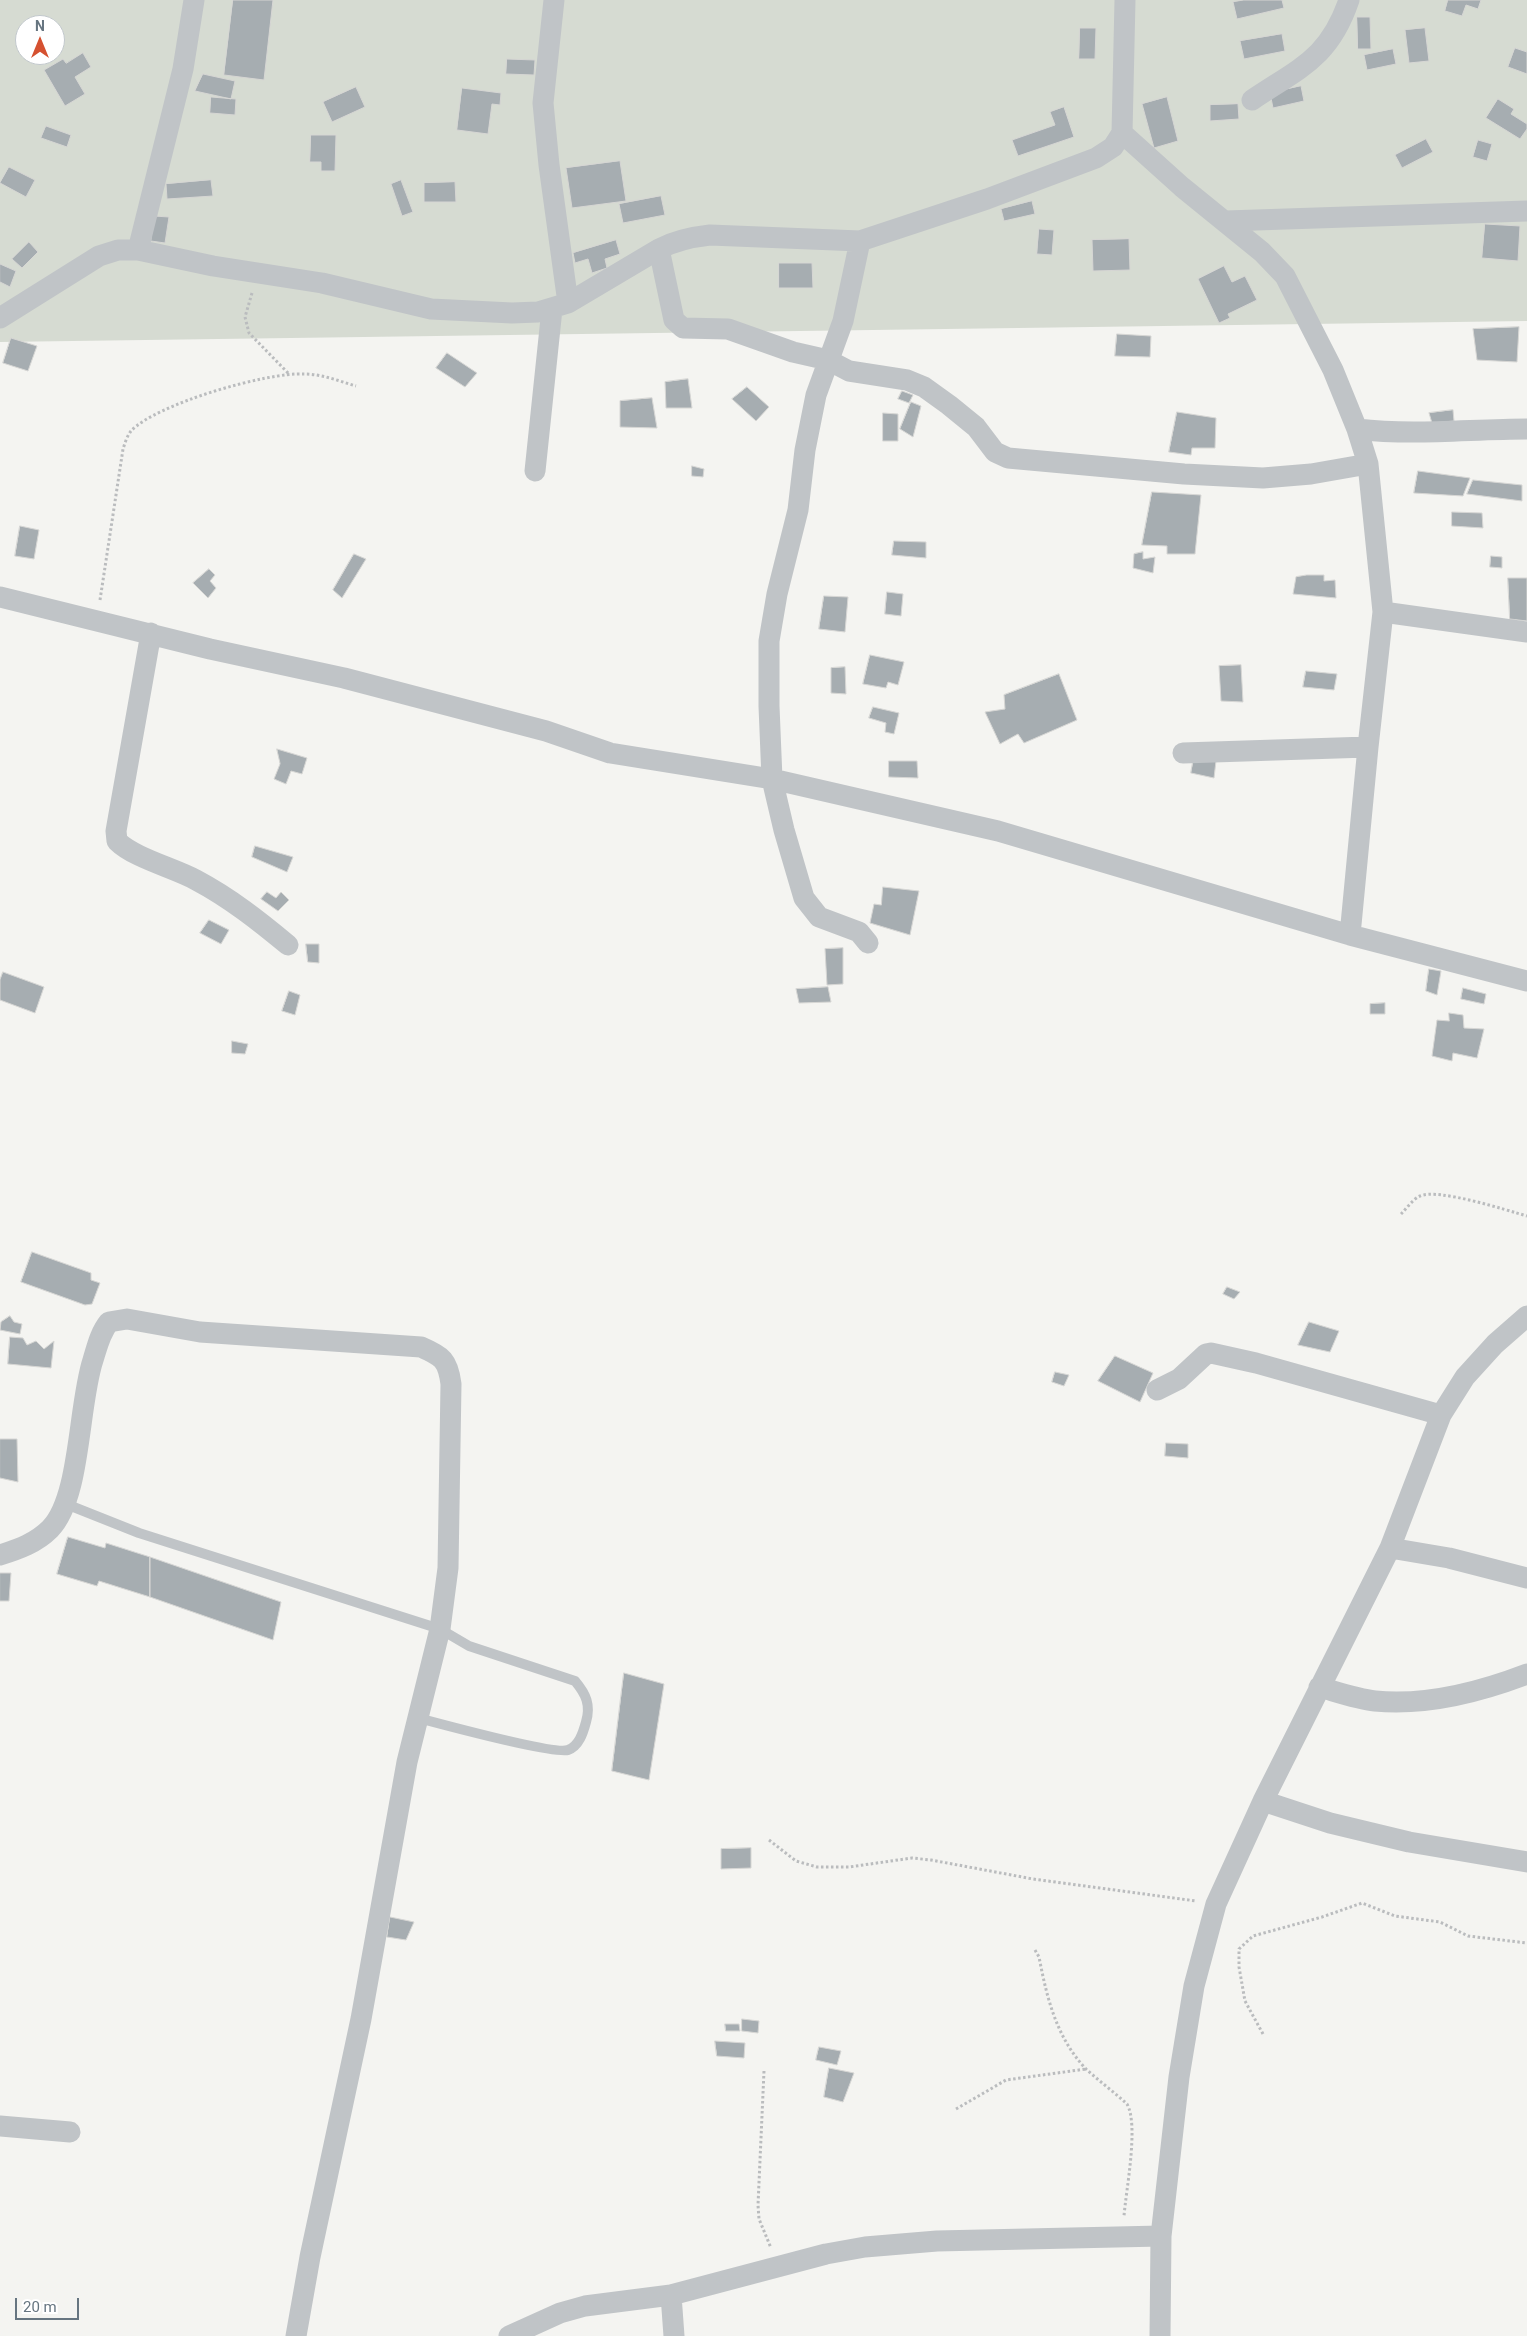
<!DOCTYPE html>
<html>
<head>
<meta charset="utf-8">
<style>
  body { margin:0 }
  #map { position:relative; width:1527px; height:2336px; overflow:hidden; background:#f4f4f1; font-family:Roboto,sans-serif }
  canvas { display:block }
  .north { position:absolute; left:15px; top:15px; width:50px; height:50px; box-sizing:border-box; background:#fff; border:1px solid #c2c8cc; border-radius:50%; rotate:0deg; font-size:14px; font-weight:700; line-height:20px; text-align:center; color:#667580 }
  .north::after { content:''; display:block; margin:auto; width:18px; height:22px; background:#d55130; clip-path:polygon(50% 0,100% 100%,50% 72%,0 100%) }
  .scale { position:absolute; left:15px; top:2298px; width:64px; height:22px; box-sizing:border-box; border:2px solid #667580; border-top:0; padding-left:6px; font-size:15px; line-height:18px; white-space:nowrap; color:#667580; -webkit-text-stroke:4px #fff; paint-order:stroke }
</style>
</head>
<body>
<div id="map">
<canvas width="1527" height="2336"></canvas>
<div class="north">N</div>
<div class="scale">20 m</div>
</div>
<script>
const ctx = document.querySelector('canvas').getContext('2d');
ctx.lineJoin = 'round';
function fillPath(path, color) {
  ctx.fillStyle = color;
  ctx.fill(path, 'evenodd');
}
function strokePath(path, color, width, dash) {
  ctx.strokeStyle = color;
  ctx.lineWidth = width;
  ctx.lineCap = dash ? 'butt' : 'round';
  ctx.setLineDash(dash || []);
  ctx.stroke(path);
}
const green = new Path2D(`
  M0,0h1527v321l-1527,21zM25,25h30v30h-30z`);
const building = new Path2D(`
  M233,0h40l-9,80 -40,-5z
  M1244,0h38l2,8 -47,11 -4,-17z
  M1448,0h33l-3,9 -12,-4 -4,11 -17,-5z
  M1357,17h13l1,32h-13z
  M1080,28h16l-1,31h-16z
  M1425,28l4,33 -20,2 -4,-33z
  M1282,34l3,17 -41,8 -4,-18z
  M1515,48l12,4v22l-19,-7z
  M1393,49l3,15 -29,6 -3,-15z
  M83,53l8,14 -16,10 10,17 -20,12 -21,-36 19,-11 3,4z
  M507,59l28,1 -1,15 -28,-1z
  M203,74l32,7 -4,18 -36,-8z
  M1301,86l3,15 -31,7 -3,-15z
  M356,87l9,20 -33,15 -9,-20z
  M462,88l39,5 -1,12 -8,-1 -4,30 -31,-4z
  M211,97l25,2 -1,16 -25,-2z
  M1167,97l11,44 -24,7 -12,-44z
  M1498,99l16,10 -3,5 16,10v5l-7,10 -34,-21z
  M1238,104l1,15 -29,2v-16z
  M1064,107l10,30 -56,19 -6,-16 43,-15 -5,-13z
  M46,126l25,9 -4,12 -26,-9z
  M311,135h25l-1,36h-14v-9h-11z
  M1426,139l7,13 -31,16 -7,-13z
  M1478,140l14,4 -5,17 -14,-4z
  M620,161l6,40 -54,7 -6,-40z
  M9,167l26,13 -9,17 -26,-14z
  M211,180l2,16 -46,3 -1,-15z
  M401,180l12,32 -11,4 -11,-32z
  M455,182l1,20h-32v-19z
  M661,196l4,19 -42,8 -4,-19z
  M1032,201l3,13 -31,7 -3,-12z
  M154,216l15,1 -4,26 -14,-2z
  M1485,224l35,2 -2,35 -36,-3z
  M1039,229l15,1 -2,25 -15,-1z
  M1129,239l1,31 -37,1 -1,-31z
  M616,240l4,14 -15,5 2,9 -15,5 -4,-14 -13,4 -2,-10z
  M29,242l9,10 -16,16 -10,-9z
  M779,263h33l1,25h-34z
  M0,264l16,7 -6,16 -10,-5z
  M1224,266l8,16 13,-6 12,24 -29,14 2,4 -11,5 -21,-44z
  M1519,327l-2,35 -40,-2 -4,-31z
  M1117,334l34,2 -1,21 -35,-1z
  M11,338l26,8 -9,25 -25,-8z
  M447,353l30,20 -12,14 -29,-19z
  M688,379l4,29h-26l-1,-26z
  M747,387l22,20 -13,14 -24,-22z
  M902,391l11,4 -4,8 -11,-4z
  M652,398l5,30 -37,-1v-26z
  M911,402l10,4 -8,31 -13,-8z
  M1453,410l1,11 -22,2 -3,-10z
  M1177,412l39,6 -1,30h-23l-1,7 -22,-3z
  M883,413l15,1v27h-15z
  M692,466l12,3 -1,8 -11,-1z
  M1418,471l52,7 -7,18 -49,-3z
  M1473,480l49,5v16l-55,-7z
  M1152,492l49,3 -6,59h-28v-8l-25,-1z
  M1452,512l30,1 1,15 -31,-2z
  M20,526l19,4 -5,29 -19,-3z
  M894,541l32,1v16l-34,-3z
  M1143,552v7l12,-2 -2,16 -20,-5 1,-14z
  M354,554l12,5 -24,39 -9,-8z
  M1491,556l11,1v11l-12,-1z
  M209,569l6,6 -5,6 6,7 -8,10 -15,-15z
  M1307,575h17v6l11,-1 1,18 -43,-4 3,-17z
  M1508,578h19v43l-17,-2z
  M887,592l16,2 -2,22 -16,-2z
  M824,596l24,1 -3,35 -26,-3z
  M870,655l34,7 -6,23 -10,-3 -2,6 -23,-4z
  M1241,665l2,37 -22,-1 -2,-35z
  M845,667l1,27 -15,-1v-25z
  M1306,671l31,3 -3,16 -31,-3z
  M1059,674l18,46 -53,23 -6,-9 -18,10 -15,-32 20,-3 -1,-14z
  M873,707l26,6 -5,21 -9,-2 1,-9 -17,-5z
  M277,749l30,9 -5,16 -11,-3 -5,13 -12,-5 6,-15z
  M1194,757l22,4 -2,17 -23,-5z
  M889,761h28l1,17 -29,-1z
  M255,846l38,11 -6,15 -35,-15z
  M883,887l36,4 -9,44 -40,-12 4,-19 7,1z
  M267,892l9,6 5,-6 8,8 -11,11 -17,-12z
  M209,920l20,10 -8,14 -21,-11z
  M306,944h13v19l-11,-1z
  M843,948v36l-16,1 -2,-36z
  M1429,969l12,2 -4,24 -11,-4z
  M3,972l41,15 -9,26 -35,-13v-20z
  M828,987l3,15 -32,1 -3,-14z
  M1463,988l23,6 -2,10 -23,-5z
  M289,991l11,4 -5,20 -13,-4z
  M1385,1003v11h-15v-10z
  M1449,1013l14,2 1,13 20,1 -7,29 -24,-5 -1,8 -20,-5 5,-36 12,1z
  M232,1041l16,3 -3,10 -13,-1z
  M32,1252l59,21v7l9,3 -8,21 -7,1 -64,-23z
  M1227,1287l13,5 -6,7 -11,-5z
  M10,1316l4,6 8,2 -2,10 -20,-4 1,-8z
  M1309,1322l30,9 -9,21 -32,-7z
  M10,1337l13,1 4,7 9,-4 8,8 10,-8 -3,27 -43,-4z
  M1115,1356l38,17 -13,29 -42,-21z
  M1055,1372l14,3 -5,11 -12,-4z
  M0,1439h17l1,43 -18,-4z
  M1166,1443l22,1v14l-23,-2z
  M68,1537l37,11 1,-5 44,14v40l-51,-16 -2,5 -40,-12z
  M150,1557l131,45 -8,38 -123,-43z
  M0,1573h11l-2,28h-9z
  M624,1673l40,11 -15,96 -37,-9z
  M751,1848v20l-30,1v-20z
  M390,1917l24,5 -8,18 -19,-3z
  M742,2019l17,2 -1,12 -16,-2z
  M725,2024h14l1,7h-14z
  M715,2041l30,2 -1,15 -27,-2z
  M819,2047l22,4 -4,14 -21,-5z
  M829,2068l25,5 -11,29 -19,-5z`);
const path = new Path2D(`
  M252,293l-7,24 4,16 40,41
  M100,600l23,-151c2,-6 4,-13 8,-18 25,-27 136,-59 173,-57 18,0 35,7 52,12
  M1401,1214c6,-6 12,-15 19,-18 18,-8 86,14 107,20
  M769,1840l27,21 21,6h32l63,-9 19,2 102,19 163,22
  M1035,1950l4,7c8,41 17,80 47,112 13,12 28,23 41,35 12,21 -1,86 -3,112
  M1263,2034l-18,-33 -6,-34v-18l14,-13 69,-19 40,-14 33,13 45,6 28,14 59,7
  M764,2071l-6,134 1,14 12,29
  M956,2109l50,-29 80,-11`);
const lane = new Path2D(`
  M66,1504l73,29 301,96 29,17 106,35c11,13 16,24 11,41 -3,11 -7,24 -18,28 -14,5 -127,-26 -150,-32`);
const street = new Path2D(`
  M554,0l-11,103 6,62 19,138
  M1252,100c47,-32 77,-41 97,-100
  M1122,133l60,54 80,65 23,24 48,94 24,59 11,35 15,148 -15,135 -18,188
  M1226,221l301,-10
  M860,241l-17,80 -27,74 -11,55 -7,60 -21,84 -8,47v65l3,73 12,51 20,68 15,19 40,15 9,11
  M659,249l15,71 9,8 45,1 65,23 35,8 21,11 58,9 17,7 25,18 27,22 19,25 13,6 176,16 79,4 48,-4 57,-10
  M138,250l45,-181 11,-69
  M0,318l99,-62 19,-6h20l75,16 109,17 109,26 81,4 26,-1 30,-9 91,-54c17,-9 33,-12 51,-14l150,6 127,-42 109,-41 17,-11 9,-14 3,-133
  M1357,429c57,7 113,0 170,0
  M535,471l17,-162
  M0,597l210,52 134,29 202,53 64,22 162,26 226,52 352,104 177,46
  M1383,612l144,20
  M151,633l-35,198 1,10c17,17 57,27 79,39 34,18 63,41 92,65
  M1183,753l185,-6
  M1157,1390l22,-11 27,-25 5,-1 45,10 185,52
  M1390,1548l59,10 78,20
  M0,1555c19,-6 36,-12 50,-26 31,-31 28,-124 43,-169 4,-13 7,-27 16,-38l18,-3 73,13 221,15c21,9 27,13 30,37l-3,184 -8,61 -33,133 -46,257 -51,238 -14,79
  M1319,1687c18,5 38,12 56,14 51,5 105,-9 152,-27
  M1263,1801l67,22 79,19 118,20
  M0,2126l70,6
  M671,2295l3,41
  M509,2336l51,-23 25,-7 86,-11 155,-41 39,-7 72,-6 224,-5
  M1160,2336l1,-100 18,-159 15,-91 22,-82 47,-103 127,-253 51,-133 24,-38 30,-33 32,-28`);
fillPath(green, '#d6dbd2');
fillPath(building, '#a6adb1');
strokePath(building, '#d6d6d4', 1);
strokePath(path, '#babcbe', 3, [2.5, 2.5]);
strokePath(lane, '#c0c4c7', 10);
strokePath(street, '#c0c4c7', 21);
</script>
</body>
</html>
